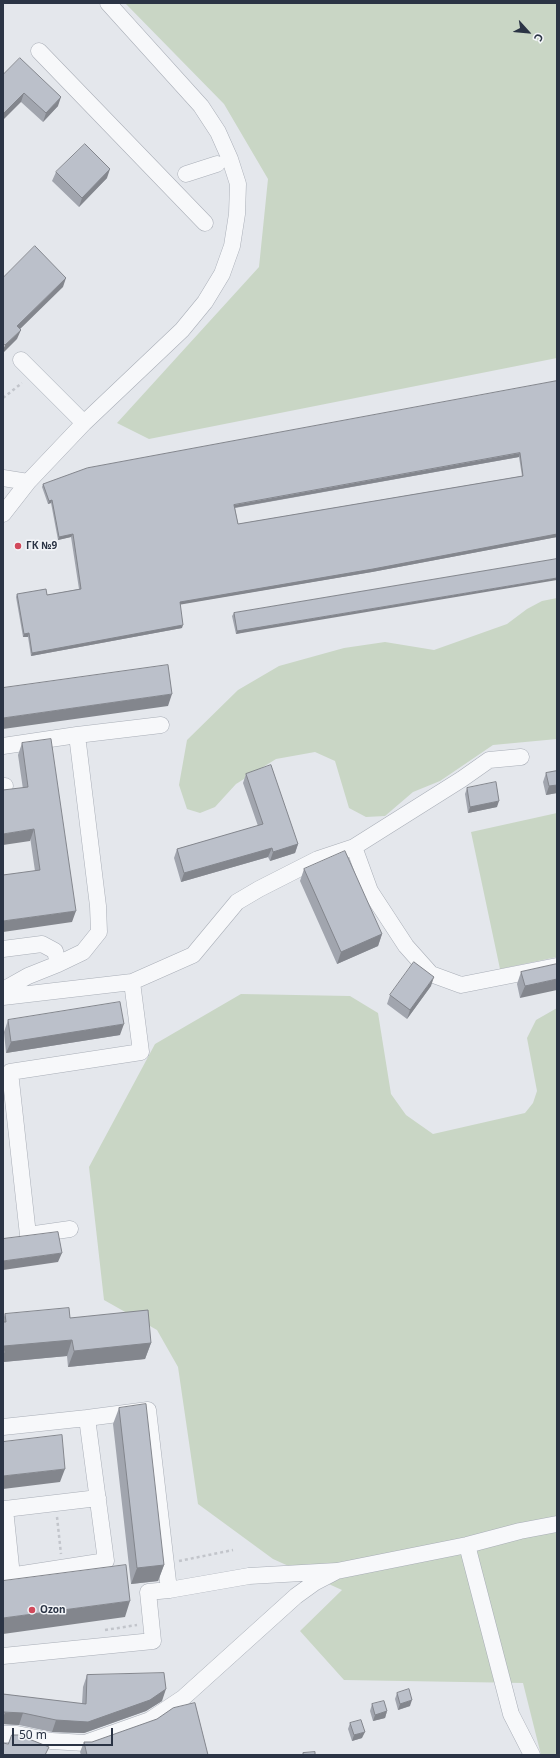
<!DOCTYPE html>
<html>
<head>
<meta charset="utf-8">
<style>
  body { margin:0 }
  #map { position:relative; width:560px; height:1758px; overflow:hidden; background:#e4e7ec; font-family:"Noto Sans",sans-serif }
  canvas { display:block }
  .frame { position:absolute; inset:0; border:4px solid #2b3445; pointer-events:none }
  .north { position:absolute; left:508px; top:12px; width:40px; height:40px; -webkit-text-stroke:3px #f4f6f9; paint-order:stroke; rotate:117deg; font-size:11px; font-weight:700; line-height:16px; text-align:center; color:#2b3445 }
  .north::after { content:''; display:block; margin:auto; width:14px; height:18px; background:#2b3445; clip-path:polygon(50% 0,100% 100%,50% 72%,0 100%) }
  .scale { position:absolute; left:12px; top:1728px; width:101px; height:18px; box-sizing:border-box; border:2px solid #2b3445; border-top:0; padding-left:5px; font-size:12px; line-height:14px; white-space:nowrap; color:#2b3445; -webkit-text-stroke:3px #f4f6f9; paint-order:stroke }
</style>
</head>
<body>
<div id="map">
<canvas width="560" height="1758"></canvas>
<div class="frame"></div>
<div class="north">С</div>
<div class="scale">50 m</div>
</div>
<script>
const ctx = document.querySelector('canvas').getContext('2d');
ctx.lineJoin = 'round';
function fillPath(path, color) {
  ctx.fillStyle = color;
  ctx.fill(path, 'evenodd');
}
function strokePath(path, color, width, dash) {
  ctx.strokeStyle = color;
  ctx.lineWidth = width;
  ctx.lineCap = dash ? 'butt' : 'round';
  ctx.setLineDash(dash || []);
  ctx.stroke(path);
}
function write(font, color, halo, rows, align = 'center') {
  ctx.font = font + ' "Noto Sans",sans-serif';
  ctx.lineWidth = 3;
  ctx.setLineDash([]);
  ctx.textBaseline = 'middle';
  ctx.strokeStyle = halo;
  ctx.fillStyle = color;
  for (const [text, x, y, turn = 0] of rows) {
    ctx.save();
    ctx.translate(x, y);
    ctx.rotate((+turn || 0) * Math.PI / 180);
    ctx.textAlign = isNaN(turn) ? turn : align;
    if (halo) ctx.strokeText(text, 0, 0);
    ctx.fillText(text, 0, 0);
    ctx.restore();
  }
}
const green = new Path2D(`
  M125,3h432v355l-408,81 -32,-16 142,-156 9,-88 -44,-75z
  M557,598v141l-64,6 -53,36 -27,11 -28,24 -19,1 -17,-9 -14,-47 -20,-9 -39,7 -40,25 -21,23 -15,6 -13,-4 -8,-24 8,-45 51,-50 41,-24 65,-18 41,-6 49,8 73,-26 20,-15 15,-8z
  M557,813v144l-57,12 -29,-137z
  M241,994l109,2 28,17 13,81 15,21 27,19 92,-21 8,-10 4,-12 -10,-53 9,-18 21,-12v747h-16l-18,-72 -179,-3 -44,-49 42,-41 -69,-31 -75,-55 -20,-137 -21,-37 -53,-30 -15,-133 66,-123z`);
const path = new Path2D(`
  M3,398l19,-15
  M57,1517l4,37
  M179,1561l54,-11
  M105,1630l32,-5`);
const minor = new Path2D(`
  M39,51l166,172
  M186,174l31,-10
  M21,360l63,63
  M3,478l25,4
  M3,514l25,-32 56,-59 98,-93 23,-28 17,-28 10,-28 5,-32 1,-30 -8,-25 -12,-27 -17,-26 -93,-103
  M3,746l74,-11 84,-10
  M521,757l-32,3 -27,19 -108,68 16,44 36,55 25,28 30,11 96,-19
  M3,786h2
  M3,949l39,-5 13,7 3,13
  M3,990l25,-14 30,-12 25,-12 16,-20 -1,-26 -21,-171
  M3,997l129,-15 61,-27 44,-53 22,-13 59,-30 36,-12
  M70,1229l-42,6 -18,-163 131,-20 -9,-70
  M3,1427l84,-9
  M467,1545l44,169 21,41
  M12,1576l-7,-67 93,-11
  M3,1577l103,-16 -19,-143 61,-8 21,180 80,-14 88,-5
  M3,1656l150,-15 -5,-49 21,-2
  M3,1734h14l34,7 34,2 65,-23 33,-22 113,-102 18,-13 23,-12 130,-26 53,-14 37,-7`);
const wall = new Path2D(`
  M3,75l55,31 -15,16 -22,-20z
  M56,172l51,6 -28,29 -27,-26z
  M557,381v156l-185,35 -192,32 2,24 -151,28 -3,-19h-5l-7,-40 1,-3 30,1 32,-6 -8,-52 -13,3 -7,-37 -3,1 -6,-17 1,-3zM519,457l3,19 -284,48 -3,-16z
  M557,559l-321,75 -4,-18 2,-3z
  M22,743l50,179 -37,-51 -17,-116z
  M557,771v22l-11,2 -3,-13 3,-9z
  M246,774l52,70 -3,9 -25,8 -2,-4 -87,25 -7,-24 3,-9 81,-23 -15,-43z
  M467,788l30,19 -29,6 -3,-19z
  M304,869l78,65 -4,12 -41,18 -37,-83z
  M557,964l-37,34 -3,-14 4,-12z
  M431,986l-24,33 -20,-15 3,-9z
  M8,1020l112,15 -114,18 -2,-21z
  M5,1314l65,4 81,25 -6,16 -77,8 -1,-11 -64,6v-42z
  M119,1408l45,157 -6,16 -27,3 -18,-160z
  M87,1675l75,26 -16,10 -62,22 -32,-1 -33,-7 -16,-1v-30l79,10 1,-17z
  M397,1693l13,13 -12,4 -3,-11z
  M372,1704l15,7 -2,7 -12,3 -3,-10z
  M350,1723l12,15 -10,3 -4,-12z
  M84,1742l124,13h-127l-1,-3z`);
const shadedWall = new Path2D(`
  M24,93l-3,9 -18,18v-6z
  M61,97l-3,9 -15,16 3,-9z
  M110,169l-3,9 -28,29 3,-9z
  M66,278l-3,9 -49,48 3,-9z
  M21,330l-4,9 -14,14v-3l2,-5z
  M520,453l-1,4 -286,51 1,-3z
  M52,500l-1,3 -3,1 1,-3z
  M73,534l-2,3 -13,3 1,-3z
  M557,534v3l-185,35 -194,33 2,-3z
  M557,578v2l-321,54 1,-3z
  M183,625l-1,3 -151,28 1,-3z
  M29,633l-1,4h-5l1,-3z
  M172,694l-4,12 -165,23v-11z
  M557,785v8l-11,2 3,-9z
  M499,801l-2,6 -29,6 2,-6z
  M34,829l-4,12 -27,4v-11z
  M298,844l-3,9 -25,8 3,-9z
  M272,848l-4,9 -87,25 3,-9z
  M76,911l-4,11 -69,10v-11z
  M382,934l-4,12 -41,18 4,-12z
  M434,977l-3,9 -24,33 3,-9z
  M557,979v11l-37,8 5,-12z
  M124,1024l-4,11 -114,18 5,-11z
  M62,1253l-4,9 -55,8v-9z
  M72,1340l-5,16 -64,6v-13l1,-3z
  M151,1343l-6,16 -77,8 6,-16z
  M65,1469l-5,13 -57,7v-13z
  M164,1565l-6,16 -27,3 6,-16z
  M130,1601l-5,16 -122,17v-16z
  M166,1689l-4,12 -16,10 -62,22 -32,-1 4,-12z
  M412,1700l-2,6 -12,4 2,-6z
  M387,1711l-2,7 -12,3 2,-6z
  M5,1713h18l-4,12 -16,-1v-7z
  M365,1732l-3,6 -10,3 2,-6z`);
const building = new Path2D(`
  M20,58l41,39 -15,16 -22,-20 -21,21v-39z
  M85,144l25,25 -28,29 -26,-26z
  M35,246l31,32 -49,48 4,4 -16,15 -2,-1v-66z
  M557,381v153l-184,35 -193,33 3,23 -151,28 -3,-20 -5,1 -7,-40 29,-5 1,6 34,-6 -8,-55 -14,3 -7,-37 -3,1 -6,-17 44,-16zM520,453l3,23 -285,48 -4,-19z
  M557,559v19l-320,53 -3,-18z
  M168,665l4,29 -169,24v-30z
  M51,739l25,172 -73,10v-46l37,-5 -6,-41 -31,5v-44l25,-3 -6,-44z
  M271,765l27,79 -25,8 -1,-4 -88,25 -7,-24 86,-25 -17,-50z
  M557,771v14l-8,1 -3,-13z
  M496,782l3,19 -29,6 -3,-19z
  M345,851l37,83 -41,18 -37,-83z
  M414,962l20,15 -24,33 -20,-15z
  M557,964v15l-32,7 -4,-14z
  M120,1002l4,22 -113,18 -3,-22z
  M58,1232l4,21 -59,8v-22z
  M69,1308l1,10 78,-8 3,33 -77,8 -2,-11 -68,6 1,7h-2v-31h3l-1,-8z
  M146,1404l18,161 -27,3 -18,-160z
  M62,1435l3,34 -62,7v-34z
  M126,1565l4,36 -127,17v-37z
  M164,1673l2,16 -16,11 -62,22 -32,-2 -33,-7 -20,-1v-18l83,10 1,-29z
  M409,1689l3,11 -12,4 -3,-11z
  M384,1701l3,10 -12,4 -3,-11z
  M195,1703l13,52h-121l-3,-13h8l65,-23 16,-11z
  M361,1720l4,12 -11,3 -4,-12z
  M12,1735h7l30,12 -4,8h-42v-12l5,1z
  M315,1752v3h-12v-2z`);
const markers = [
  [18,546,4,"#d1495b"],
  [32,1610,4,"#d1495b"]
];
const poiNames = [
  ["ГК №9",26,546],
  ["Ozon",40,1610]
];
fillPath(green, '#c9d6c5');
strokePath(minor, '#a9aeb7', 17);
strokePath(path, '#c2c5cb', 2.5, [3, 3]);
strokePath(minor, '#f7f8fa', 16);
fillPath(wall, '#a1a5ae');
fillPath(shadedWall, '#83868d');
fillPath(building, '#bbc0ca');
strokePath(building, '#83868d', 1);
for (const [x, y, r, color] of markers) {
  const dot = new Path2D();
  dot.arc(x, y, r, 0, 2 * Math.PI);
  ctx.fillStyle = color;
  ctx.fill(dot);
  strokePath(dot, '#f4f6f9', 1.5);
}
write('bold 10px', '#2b3445', '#f4f6f9', poiNames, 'left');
</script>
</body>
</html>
